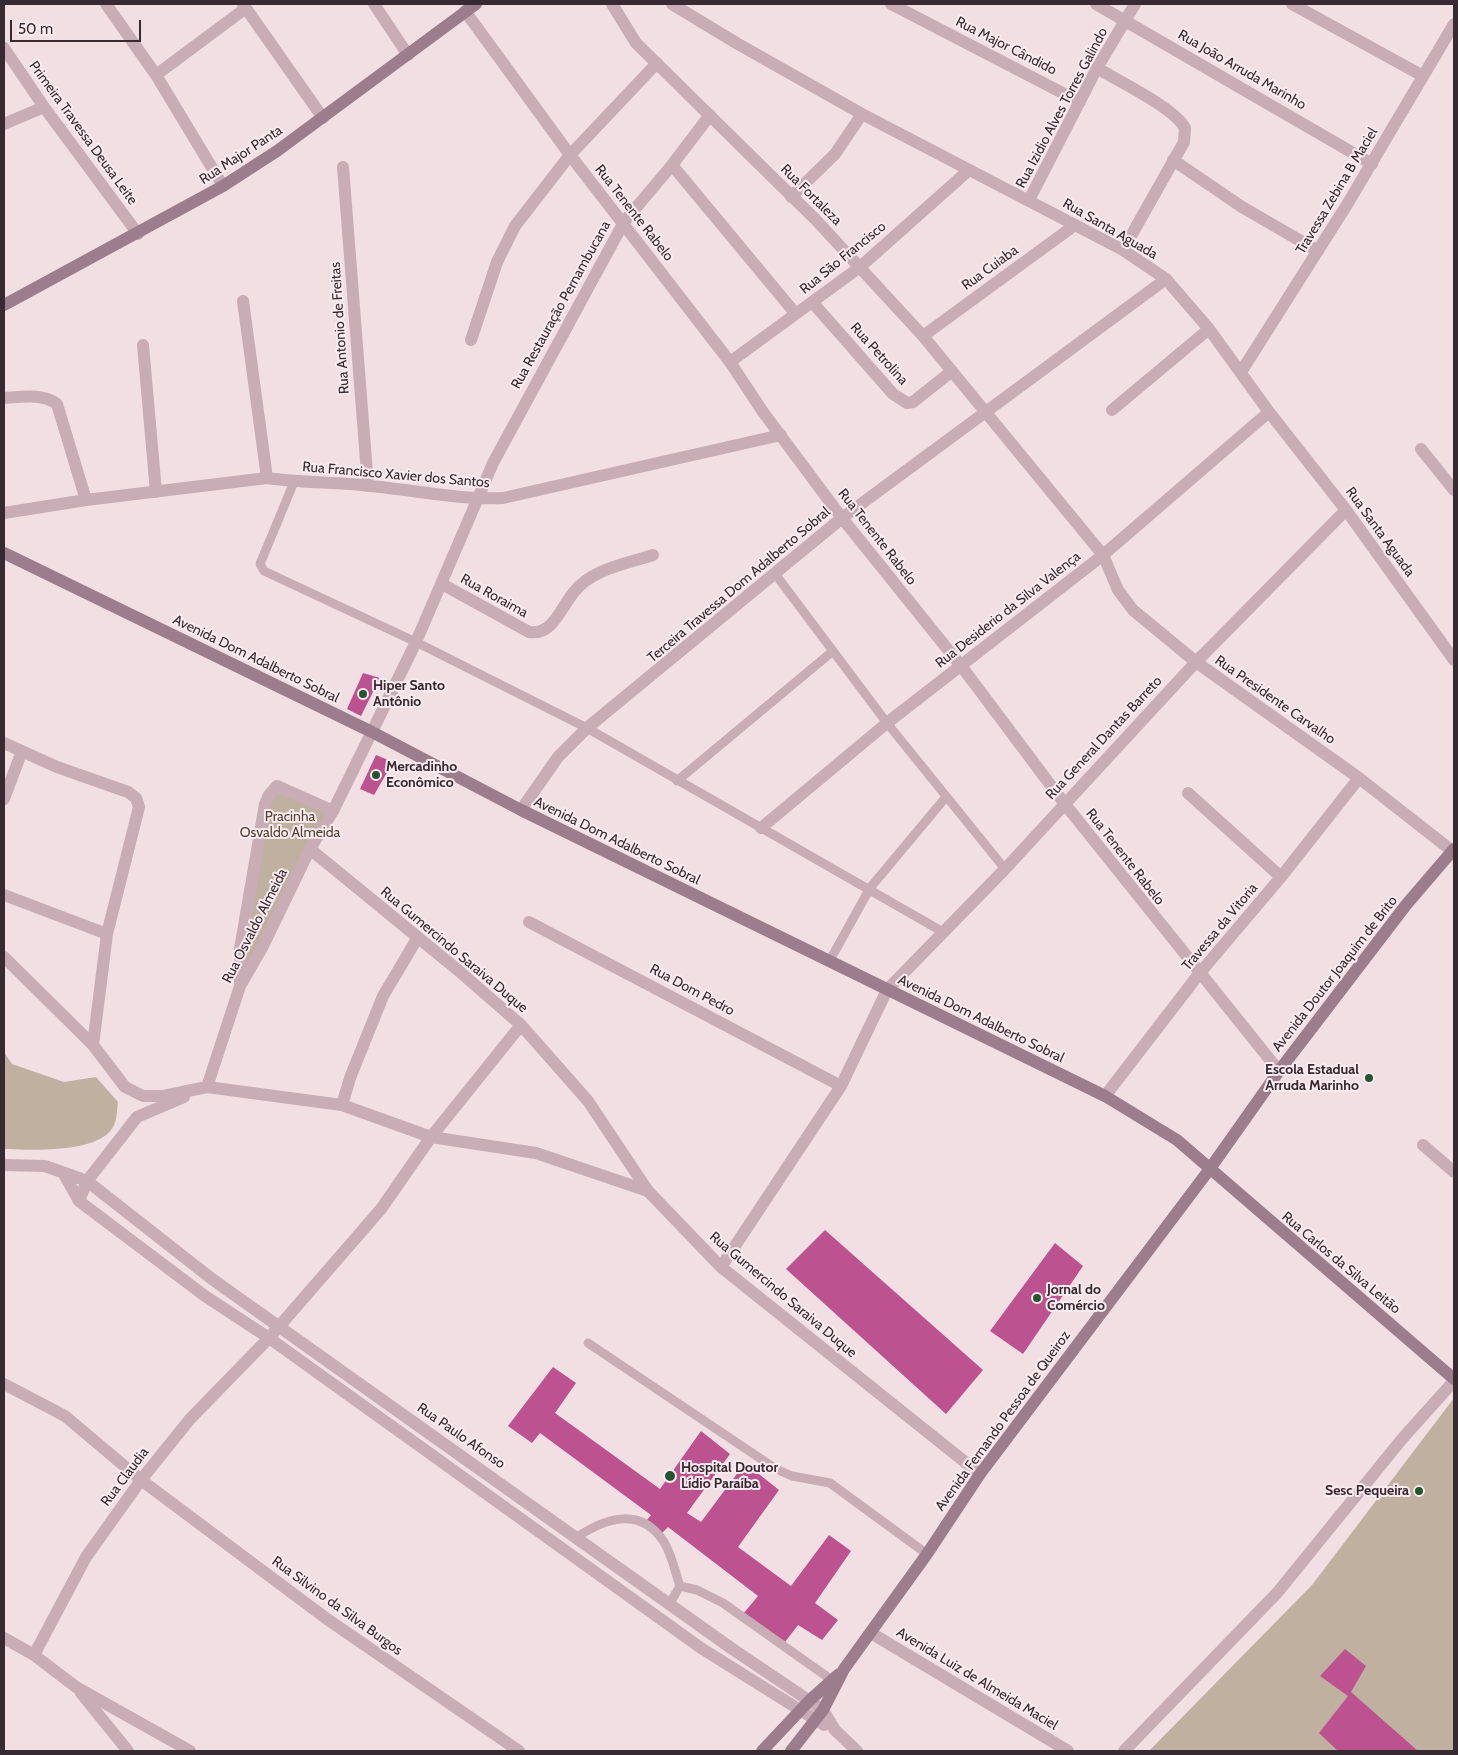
<!DOCTYPE html>
<html>
<head>
<meta charset="utf-8">
<style>
  body { margin:0 }
  #map { position:relative; width:1458px; height:1755px; overflow:hidden; background:#f1dfe4; font-family:Cabin,sans-serif }
  canvas { display:block }
  .frame { position:absolute; inset:0; border:5px solid #372a31; pointer-events:none }
  .scale { position:absolute; left:10px; top:20px; width:131px; height:22px; box-sizing:border-box; border:2px solid #372a31; border-top:0; padding-left:6px; font-size:15px; line-height:18px; white-space:nowrap; color:#372a31; -webkit-text-stroke:4px #f9ebef; paint-order:stroke }
</style>
</head>
<body>
<div id="map">
<canvas width="1458" height="1755"></canvas>
<div class="frame"></div>
<div class="scale">50 m</div>
</div>
<script>
const ctx = document.querySelector('canvas').getContext('2d');
ctx.lineJoin = 'round';
function fillPath(path, color) {
  ctx.fillStyle = color;
  ctx.fill(path, 'evenodd');
}
function strokePath(path, color, width, dash) {
  ctx.strokeStyle = color;
  ctx.lineWidth = width;
  ctx.lineCap = dash ? 'butt' : 'round';
  ctx.setLineDash(dash || []);
  ctx.stroke(path);
}
function write(font, color, halo, rows, align = 'center') {
  ctx.font = font + ' Cabin,sans-serif';
  ctx.lineWidth = 4;
  ctx.setLineDash([]);
  ctx.textBaseline = 'middle';
  ctx.strokeStyle = halo;
  ctx.fillStyle = color;
  for (const [text, x, y, turn = 0] of rows) {
    ctx.save();
    ctx.translate(x, y);
    ctx.rotate((+turn || 0) * Math.PI / 180);
    ctx.textAlign = isNaN(turn) ? turn : align;
    if (halo) ctx.strokeText(text, 0, 0);
    ctx.fillText(text, 0, 0);
    ctx.restore();
  }
}
const green = new Path2D(`
  M272,791l61,20 -93,175z
  M4,1052l8,12 52,18 32,-5 22,25c-1,7 -1,17 -4,23 -12,29 -84,25 -110,24z
  M1454,1398v353h-305l163,-166z`);
const building = new Path2D(`
  M363,673l17,5 -19,38 -14,-7z
  M376,755l17,7 -19,33 -14,-6z
  M825,1230l158,140 -37,44 -160,-145z
  M1055,1243l28,23 -60,88 -33,-23z
  M553,1367l23,16 -21,30 105,76 41,-58 29,23 -43,59 14,9 44,-59 34,27 -41,57 53,39 38,-51 22,16 -36,52 23,17 -16,20 -24,-15 -13,17 -42,-28 15,-18 -90,-69 -6,6 -16,-12 5,-6 -111,-82 -8,10 -24,-17z
  M1345,1649l21,17 -15,26 67,59h-80l-19,-18 29,-37 -28,-20z`);
const lane = new Path2D(`
  M294,482l-34,82 4,7 152,71 171,86 356,204
  M776,575l111,148 118,146
  M677,781l156,-130
  M829,962l41,-74 76,-91
  M588,1343l188,126 16,7 38,7 97,71
  M577,1537c30,-20 64,-30 87,5 8,13 11,30 16,44
  M670,1603l10,-17 17,4 26,13 113,80`);
const street = new Path2D(`
  M106,4l50,71 67,111
  M243,4l80,114
  M374,4l34,51
  M612,4l24,39 180,177 107,116 180,219 15,35 15,20 63,52 163,116 92,72
  M672,4l66,40 124,70 261,136 43,29 43,50 60,83 77,98 108,150
  M891,4l189,98
  M1096,4l276,160
  M1292,4l131,72
  M465,11l105,144 160,207 33,50 79,106 120,149 102,136 215,268
  M4,48l40,59 94,127
  M1097,68c23,14 76,39 88,60l-1,14 -61,108
  M156,75l90,-67
  M4,124l40,-17
  M1173,160l69,47 76,44
  M672,165l123,148
  M343,167l25,319
  M791,197l44,-43 27,-40
  M1029,200l68,-132 38,-64
  M243,301l24,177
  M813,303l80,91 14,9 6,-1 39,-31
  M923,336l152,-111
  M471,340l26,-78 18,-36 55,-71 87,-92
  M143,345l13,147
  M730,362l130,-95 109,-97
  M1241,372l107,-169 106,-179
  M4,398c17,-1 39,-5 53,6l29,96
  M1112,410l97,-81
  M1421,449l33,41
  M4,513l82,-13 181,-22c34,5 69,4 103,8 44,4 89,14 133,12l278,-63
  M442,584l87,48c24,4 32,-25 45,-40 18,-23 52,-28 79,-37
  M4,743l53,24 71,25 8,6 3,9 -32,127 -14,111
  M1188,793l93,84
  M4,799l18,-48
  M521,810l37,-53 29,-29 255,-210 324,-239
  M761,828l126,-105 216,-168 166,-143
  M310,849l149,122 62,54 67,76 60,90 73,76 259,207
  M4,895l103,39
  M529,922l312,164
  M4,957l89,88 32,42 18,9h20l44,-9 135,18 89,32 105,16 112,38
  M240,984v-35l25,-145 4,-9 8,-9 56,25
  M207,1087l33,-101 23,-40 47,-97 23,-38 83,-169 77,-179 131,-241 48,-57 38,-50
  M1105,1096l94,-122 82,-97 78,-99
  M342,1105l8,-27 33,-82 35,-59
  M1423,1145l31,27
  M4,1165l41,1 42,15 125,98 519,369 92,62 12,20 22,21
  M64,1174l15,27 126,95 64,42 432,310 123,77
  M79,1201l8,-20 50,-64 47,-20
  M721,1267l120,-181 46,-96 118,-121 191,-207 150,-152
  M4,1384l61,32 76,64 186,139 192,132
  M871,1633l197,118
  M4,1638l30,17 42,32 114,64
  M34,1655l52,-98 55,-77 49,-61 79,-81 112,-129 50,-72 90,-112
  M81,1693l47,58
  M1124,1751l153,-158 125,-154 52,-58`);
const secondary = new Path2D(`
  M4,305l219,-119 54,-35 199,-147
  M4,553l368,179 149,78 584,286 72,44 277,239
  M762,1751l48,-51 29,-26
  M791,1751l32,-41 21,-41 83,-115 53,-80 229,-304 70,-99 127,-166 48,-56`);
const markers = [
  [363,694,5,"#23552f"],
  [376,775,5,"#23552f"],
  [1369,1078,5,"#23552f"],
  [1037,1298,5,"#23552f"],
  [670,1476,6,"#23552f"],
  [1419,1491,5,"#23552f"]
];
const streetNames = [
  ["Rua Major Cândido",1006,46,27],
  ["Rua João Arruda Marinho",1242,70,30],
  ["Rua Izidio Alves Torres Galindo",1062,108,-62],
  ["Primeira Travessa Deusa Leite",83,133,54],
  ["Rua Major Panta",241,155,-33],
  ["Travessa Zebina B Maciel",1337,191,-59],
  ["Rua Fortaleza",811,195,45],
  ["Rua Tenente Rabelo",634,213,52],
  ["Rua Santa Aguada",1110,229,30],
  ["Rua São Francisco",843,258,-39],
  ["Rua Cuiaba",990,268,-36],
  ["Rua Restauração Pernambucana",561,305,-61],
  ["Rua Antonio de Freitas",340,328,-94],
  ["Rua Petrolina",879,354,48],
  ["Rua Francisco Xavier dos Santos",396,475,5],
  ["Rua Santa Aguada",1380,532,54],
  ["Rua Tenente Rabelo",877,537,52],
  ["Terceira Travessa Dom Adalberto Sobral",739,585,-40],
  ["Rua Roraima",494,596,29],
  ["Rua Desiderio da Silva Valença",1008,610,-38],
  ["Avenida Dom Adalberto Sobral",256,659,26],
  ["Rua Presidente Carvalho",1275,700,35],
  ["Rua General Dantas Barreto",1104,738,-47],
  ["Avenida Dom Adalberto Sobral",617,841,26],
  ["Rua Tenente Rabelo",1125,857,52],
  ["Rua Osvaldo Almeida",255,926,-63],
  ["Travessa da Vitoria",1220,927,-50],
  ["Rua Gumercindo Saraiva Duque",454,950,40],
  ["Avenida Doutor Joaquim de Brito",1335,974,-52],
  ["Rua Dom Pedro",692,990,28],
  ["Avenida Dom Adalberto Sobral",981,1019,26],
  ["Rua Carlos da Silva Leitão",1341,1263,40],
  ["Rua Gumercindo Saraiva Duque",783,1295,40],
  ["Avenida Fernando Pessoa de Queiroz",1003,1421,-54],
  ["Rua Paulo Afonso",461,1436,35],
  ["Rua Claudia",125,1477,-53],
  ["Rua Silvino da Silva Burgos",337,1606,36],
  ["Avenida Luiz de Almeida Maciel",977,1679,31]
];
const poiNames = [
  ["Hiper Santo",373,686],
  ["Antônio",373,702],
  ["Mercadinho",386,767],
  ["Econômico",386,783],
  ["Escola Estadual",1359,1070,"right"],
  ["Arruda Marinho",1359,1086,"right"],
  ["Jornal do",1047,1290],
  ["Comércio",1047,1306],
  ["Hospital Doutor",681,1468],
  ["Lídio Paraíba",681,1484],
  ["Sesc Pequeira",1409,1491,"right"]
];
const parkNames = [
  ["Pracinha",290,817],
  ["Osvaldo Almeida",290,833]
];
fillPath(green, '#bfb0a0');
fillPath(building, '#bc5290');
strokePath(lane, '#c8acb6', 9);
strokePath(street, '#c8acb6', 12);
strokePath(secondary, '#9c7d8b', 12);
for (const [x, y, r, color] of markers) {
  const dot = new Path2D();
  dot.arc(x, y, r, 0, 2 * Math.PI);
  ctx.fillStyle = color;
  ctx.fill(dot);
  strokePath(dot, '#f9ebef', 2);
}
write('14px', '#372a31', '#f9ebef', streetNames);
write('bold 14px', '#372a31', '#f9ebef', poiNames, 'left');
write('14px', '#534330', '#f9ebef', parkNames);
</script>
</body>
</html>
